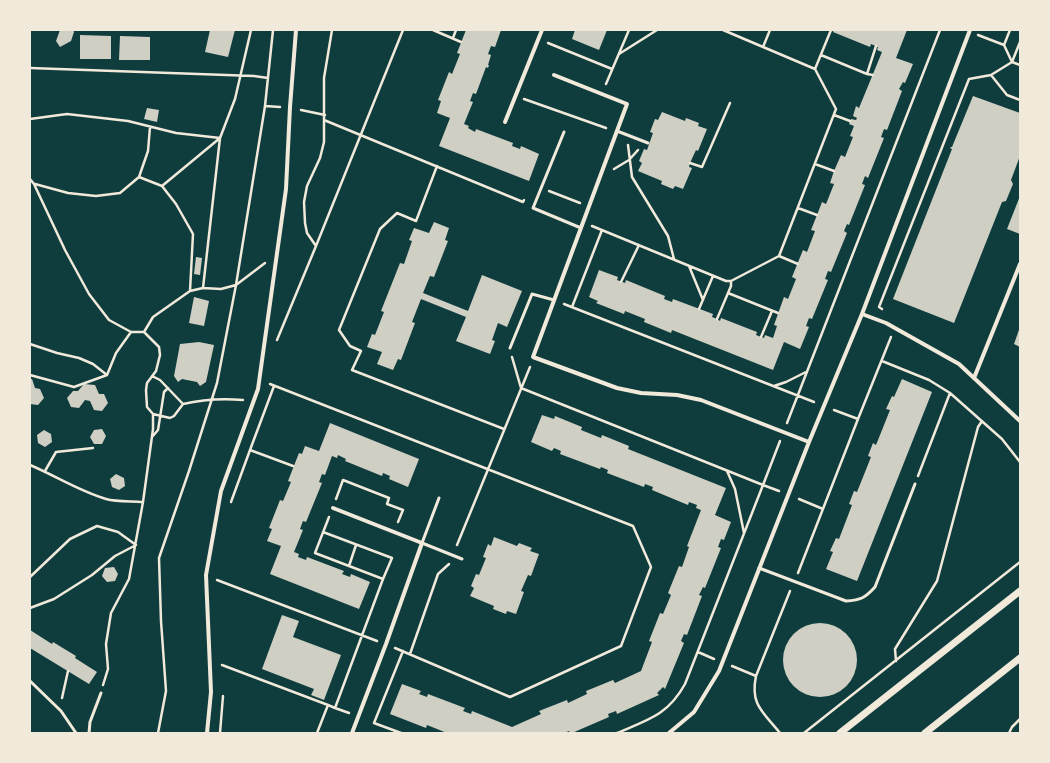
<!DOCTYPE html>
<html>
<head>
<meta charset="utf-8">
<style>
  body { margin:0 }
  #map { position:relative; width:1050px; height:763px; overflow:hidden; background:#0f3d3e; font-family:"Sofia Sans Condensed",sans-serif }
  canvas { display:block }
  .frame { position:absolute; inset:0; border:31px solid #f1e9da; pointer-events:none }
</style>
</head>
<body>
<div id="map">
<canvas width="1050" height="763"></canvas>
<div class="frame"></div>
</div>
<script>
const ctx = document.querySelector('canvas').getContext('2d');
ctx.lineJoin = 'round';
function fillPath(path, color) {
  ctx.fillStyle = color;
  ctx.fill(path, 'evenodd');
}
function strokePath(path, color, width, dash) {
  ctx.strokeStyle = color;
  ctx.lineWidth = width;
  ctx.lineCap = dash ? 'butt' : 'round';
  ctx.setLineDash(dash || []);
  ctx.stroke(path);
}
const building = new Path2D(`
  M60,30h13l1,2 -3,9 -11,6 -4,-6z
  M210,30h25l-7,27 -23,-5z
  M466,30h35l-6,17 -4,-1 -3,8 3,1 -3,10h1l-1,3 -2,-1 -10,27 -3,-1 -3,8 3,1 -9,22 5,2 -1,2 7,4 1,-3 37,14 -1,3 8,3 1,-3 18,8 -10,27 -90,-35 11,-28 -13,-5 4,-12 -3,-1 11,-28 3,2 8,-20 -3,-1z
  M575,30h32l-8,20 -27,-11z
  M834,30h73l-11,28 17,6 -8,19 -2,-1 -4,7 3,2 -15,39 -3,-1 -3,8 3,1 -16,40 -3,-2 -3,8 3,1 -16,40 -2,-1 -3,7 3,2 -16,39 -3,-1 -3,8 3,1 -16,39 -3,-1 -3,8 3,1 -9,22 -16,-7 -11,28 -101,-40 -1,3 -27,-11 1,-3 -20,-8 -1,3 -28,-11 2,-2 -9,-4 10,-27 19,7 -1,3 8,3 1,-3 39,16 -1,3 8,3 1,-3 40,15 -1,3 5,2 3,2 1,-3 36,14 -1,3 5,2 3,1 1,-3 8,3 4,-12 -3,-1 10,-28 4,2 8,-20 -4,-2 11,-27 4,2 8,-21 -4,-1 6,-15 5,-13 4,2 8,-20 -4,-1 4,-12 7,-16 4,2 8,-20 -3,-1 4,-10 -5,-2 2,-5 5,1 1,-2 -4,-2 3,-10 3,2 23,-56 -5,-2 1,-3 -7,-3 -1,3 -37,-15z
  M80,35l31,1v23h-31z
  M120,36l30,1v23h-31z
  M973,96l47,17v43l-9,24 2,4 -7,17 -4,1 -48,121 -61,-24 59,-150 -2,-1 1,-1h1z
  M147,108l12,2 -2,12 -13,-3z
  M662,112l23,9 1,-3 13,5 -1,3 9,3 -9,22 -2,-1 -6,13 -1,4 3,1 -9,21 -8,-3 -2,3 -12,-5 1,-3 -24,-10 4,-8 -3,-2 5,-12 3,1 6,-17 -3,-1 5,-13 3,1z
  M1020,196v38l-13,-5z
  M434,222l15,6 -4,12 3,1 -14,36 -4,-1 -7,17 45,18 14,-36 40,16 -15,36 -9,-4 -6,17 3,1 -5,13 -34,-13 10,-24 -45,-18 -9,23 3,1 -14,37 -3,-1 -5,11 -16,-6 5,-12 -15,-5 5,-13 3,1 9,-23 -3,-1 19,-48 4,1 8,-23 -3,-1 5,-12 15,5z
  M196,257l6,1 -2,17 -6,-1z
  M194,297l15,4 -5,25 -15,-3z
  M1020,327v20l-6,-3z
  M199,342l15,3 -8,37 -6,4 -3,-4 -15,-3 -4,3 -4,-6 6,-32z
  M30,379h2l3,9 5,1 4,9 -6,7 -8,-1z
  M902,379l30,13 -75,189 -31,-12 7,-17 -3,-1 6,-13 3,1 13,-34 -3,-1 5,-13 3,1 14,-35 -3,-1 5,-13 3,2 14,-35 -4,-1 6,-13 2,1z
  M84,384l11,1 4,9h5l4,9 -6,8 -8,-1 -4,-9 -5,-1 -6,8 -8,-1 -4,-9 6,-7h5z
  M542,415l12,4 1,-3 27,11 -1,3 20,8 1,-3 27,11 -1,3 98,39 -11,27 16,7 -7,18 -3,-1 -3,8 3,1 -16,40 -2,-1 -4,8 3,1 -15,39 -3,-1 -3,7 3,2 -19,46 -2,-2 -6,6 2,2 -42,19 -1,-3 -8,3 1,3 -37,16h-2l-1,-2 -5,2h-117l-20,-8 -1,3 -36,-14 12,-30 19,7 -2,3 8,3 1,-3 37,14 -2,3 8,3 1,-3 40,16 29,-13 -2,-3 28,-11 1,3 19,-9 -1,-3 27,-11 2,3 26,-12 11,-29 -3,-1 11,-28 3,1 8,-19 -3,-2 11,-27 3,1 7,-20 -2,-1 14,-36 -5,-2 1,-3 -8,-3 -1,3 -36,-15 1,-3 -8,-3 -1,3 -37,-14 1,-3 -7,-3 -1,2 -40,-15 1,-3 -7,-3 -2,3 -21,-9z
  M330,423l89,36 -11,28 -19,-8 1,-3 -7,-3 -1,3 -37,-15 1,-2 -8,-4 -1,3 -5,-2 -7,19 -3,-1 -3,8 3,1 -16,39 -3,-1 -3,8 3,1 -9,22 5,2 -1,3 8,3 1,-3 37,14 -2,3 8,3 1,-3 19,8 -11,27 -89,-35 11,-28 -14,-5 5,-12 -3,-1 11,-28 3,1 8,-19 -3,-1 11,-28 3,1 3,-8 14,5z
  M102,429l4,7 -4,8h-8l-4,-7 4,-7z
  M44,430l7,4 1,8 -7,5 -7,-4 -1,-8z
  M116,474l8,4 1,8 -6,4 -7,-3 -2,-8z
  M494,537l23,9 2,-3 13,5 -2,3 9,3 -8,22 -3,-1 -7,16 3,1 -8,22 -9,-3 -1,3 -13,-5 1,-3 -24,-10 4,-8 -3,-2 5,-12 3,1 7,-17 -3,-1 5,-13 3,2z
  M114,567l4,7 -3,7 -8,1 -5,-6 3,-8z
  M282,615l17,6 -6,16 48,18 -17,45 -13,-5 3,-6 -52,-20z
  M783 660a37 37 0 1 1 74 0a37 37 0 1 1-74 0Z
  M30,630l22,14 1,-2 23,14 -1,2 22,14 -8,12 -59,-36z`);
const path = new Path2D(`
  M273,30l-8,76 15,1
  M433,30l28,12
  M978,35l26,10 8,17 8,3
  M453,38l3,-8
  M548,43l64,26
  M1004,45l6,-15
  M763,47l7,-17
  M619,54l38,-24
  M821,55l46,19 6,1
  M30,68l224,8 14,2
  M815,69l16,-39
  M867,74l9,-28
  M991,75l16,20 13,5
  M606,84l23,-54
  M524,99l82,29
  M301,110l24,5
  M834,115l16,6
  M30,119l37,-5 61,7 48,12 44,5
  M324,120l199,82 1,-2
  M628,145l4,32 36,59 6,23
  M690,163l12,4 28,-64
  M815,164l19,7
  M437,166l-21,55 -19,-8 -17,16 -41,101 11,16 11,5 -9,19 152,59
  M614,169l15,-9 9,-10
  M139,177l23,9
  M30,179l4,5 31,66 24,44 20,26 22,12h13l15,15 1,8 -4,16 -9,12 -1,7 1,17 6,7v15l-10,73c-12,-1 -26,0 -37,-3 -27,-8 -50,-23 -76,-34
  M35,184l33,9 28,3 24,-3 19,-16 9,-26 2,-24
  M549,191l31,12
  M798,208l19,7
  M592,226l134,55h5l48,-25 57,-147 -21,-40 -92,-39
  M316,246l-9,-13 -2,-10 -1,-21 3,-16 13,-28 4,-16v-64l8,-48
  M779,256l19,8
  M689,266l14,34
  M621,282l18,-37
  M203,288l17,-150 15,-39 16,-69
  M190,291l3,-57 -17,-30 -14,-18 58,-48
  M728,293l50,20
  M564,304l250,98
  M572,307l30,-77
  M699,309l14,-33
  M882,309l-3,-2 90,-228 22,-4 21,-13 8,-20
  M717,319l14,-33v-5
  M144,332l9,-15 37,-26 13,-3 18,1 15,-4 29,-179
  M761,337l11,-26
  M277,340l39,-94 87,-216
  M30,344l27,9 22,5 14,6 14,11
  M512,357l9,31 242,97 17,-44
  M882,361l47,19 21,13 52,46 18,23
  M30,375l44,12 33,-12 9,-22 15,-21
  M152,376l8,4 23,24c21,-5 39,-6 60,-4
  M270,384l363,142 18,41 -30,79 -111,51 -115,-49
  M274,386l-24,64 43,16
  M774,386l12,-4 20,-10
  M834,410l24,9 33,-82
  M153,414l17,4 4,-2 9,-12
  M787,423l153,-393
  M152,437l6,-7 6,-38 4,-4
  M45,471l11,-19 37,-4
  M727,471l8,18 9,44
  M918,476l32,-83
  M336,499l7,-19 46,18 -2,6 16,6 -5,12
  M799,499l24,10
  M231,502l19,-52
  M323,532l69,26 -9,21
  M457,545l73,-178
  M349,566l7,-21
  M798,573l60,-154
  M30,577l40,-38 27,-13 21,6 18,13 -21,11 -23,19 -38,24 -24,9
  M217,580l160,61
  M698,652l16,7
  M410,654l28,-80 11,-10
  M896,661l-1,-12 42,-68 41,-154 4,-6
  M222,665l106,40
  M732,666l24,10c-6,29 7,36 24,57
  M756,676l34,-85
  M103,685l5,-16 -2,-25 5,-31 18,-34 14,-77
  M62,698l6,-27
  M335,708l14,5
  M158,733l8,-42 -5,-70 -2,-63 30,-87 28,-88 19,-98 29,-22
  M220,733l3,-37
  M317,733l11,-28 7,3 48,-129 -68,-26 14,-36
  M401,733l-27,-10 29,-72
  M617,733c31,-13 51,-18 68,-49l78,-199 16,6
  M804,733l216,-171
  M1009,733l3,-6 8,-8`);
const service = new Path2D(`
  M617,131l31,12
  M564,132l-31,76 48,20
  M510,348l22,-54 22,6
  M439,498l-17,45 40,16
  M759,568l87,33c15,-1 19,-3 29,-14l40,-103
  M30,681l31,30 15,22
  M89,733l1,-11 11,-29`);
const minor = new Path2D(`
  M554,75l73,29 -94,253 84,31 24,5 36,2 24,5 108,42
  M505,122l37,-92
  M862,314l24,9 73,41 61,57
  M974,378l46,-114
  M333,508l89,35 -36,101 -34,89
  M207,733l4,-41 -5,-117 15,-84 37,-102 28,-200 4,-82 6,-77
  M669,733l25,-21 25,-41 90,-229 53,-128 108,-284`);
const tertiary = new Path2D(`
  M840,733l180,-142
  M925,733l95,-75`);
fillPath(building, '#cfcfc3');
strokePath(path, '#f1e9da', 2.5);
strokePath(service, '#f1e9da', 3);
strokePath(minor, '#f1e9da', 4);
strokePath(tertiary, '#f1e9da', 7);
</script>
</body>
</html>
